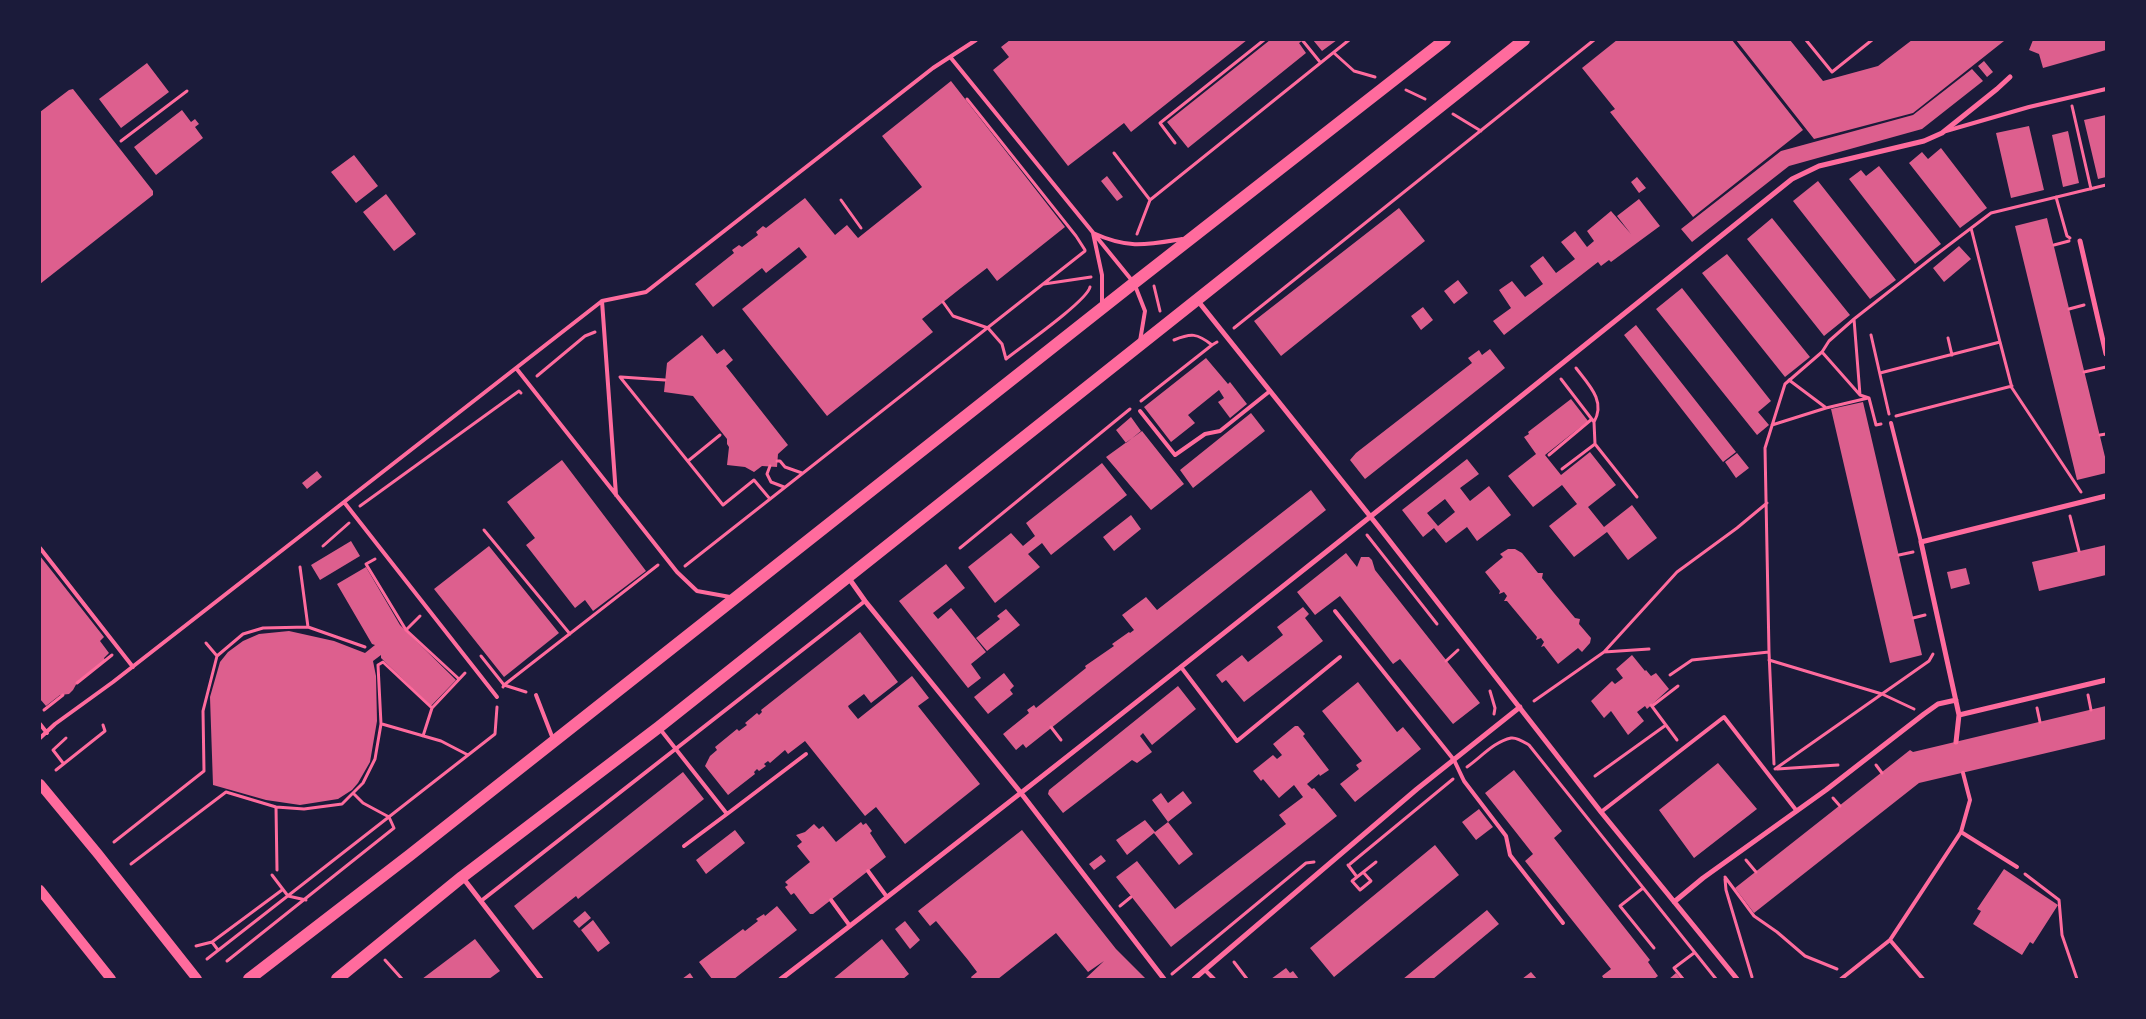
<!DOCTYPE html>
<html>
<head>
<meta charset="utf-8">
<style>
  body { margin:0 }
  #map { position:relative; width:2146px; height:1019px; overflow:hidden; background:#1b1b3a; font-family:Ubuntu,sans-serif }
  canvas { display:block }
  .frame { position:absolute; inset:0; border:41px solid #1b1b3a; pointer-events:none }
</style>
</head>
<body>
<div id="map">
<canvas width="2146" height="1019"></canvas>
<div class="frame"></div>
</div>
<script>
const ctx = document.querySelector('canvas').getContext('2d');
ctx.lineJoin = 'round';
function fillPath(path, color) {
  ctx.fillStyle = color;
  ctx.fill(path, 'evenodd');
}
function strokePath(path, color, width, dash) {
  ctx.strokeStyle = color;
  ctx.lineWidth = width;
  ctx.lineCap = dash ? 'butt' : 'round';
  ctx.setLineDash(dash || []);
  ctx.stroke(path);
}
const building = new Path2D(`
  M1010,40h237l-116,92 -7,-9 -56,43 -75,-96 16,-13 -8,-10z
  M1270,40h34l-5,3 7,10 -118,95 -21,-26z
  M1313,40h24l-15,11z
  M1617,40h115l71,90 -110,87 -83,-105 5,-3 -33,-41z
  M1736,40h54l33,41 55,-15 34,-26 92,1 -91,72 -99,26z
  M2033,40h72l1,10 -63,18 -4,-14 -10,-4z
  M1984,61l9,11 -6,5 -9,-11z
  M147,63l22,29 -48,36 -22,-29z
  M1972,69l11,12 -61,48 -133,37 -97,76 -11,-13 100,-78 132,-36z
  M951,81l114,146 -68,54 -10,-13 -26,20 -39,31 11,13 -106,84 -85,-107 65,-52 -8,-10 -33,26 -4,-5 -49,39 -18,-23 39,-31 -2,-3 7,-5 3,2 16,-12 -2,-3 7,-6 3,2 39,-30 30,37 12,-10 11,13 64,-51 -40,-51z
  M73,89l80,102v4l-113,89v-172l29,-22z
  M182,110l9,12 4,-3 4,5 -4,3 8,11 -47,37 -22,-28z
  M2106,115v62l-8,2 -14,-59z
  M2029,126l15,64 -33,8 -15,-65z
  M2068,131l11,52 -16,4 -11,-52z
  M1941,148l46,60 -27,20 -51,-65 13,-11 6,7z
  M354,155l24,31 -22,17 -25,-31z
  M1879,166l62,78 -26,20 -66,-85 12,-9 5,6z
  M1107,176l16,21 -6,4 -16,-20z
  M1637,177l9,11 -7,5 -8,-11z
  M1818,181l78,99 -26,19 -77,-98z
  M386,194l30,40 -22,17 -31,-39z
  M1639,199l21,27 -49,36 -2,-2 -8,6 -3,-4 -94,73 -11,-14 18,-13 -12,-18 13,-9 13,16 18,-13 -13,-18 13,-10 13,17 19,-14 -14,-17 14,-11 12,16 7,-6 -7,-10 24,-20 20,23 -14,-18z
  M1399,208l26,33 -144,115 -27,-35z
  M1772,218l78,97 -26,21 -77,-97z
  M2047,218l59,243v12l-29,7 -62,-254z
  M1959,246l12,13 -27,23 -11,-14z
  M1727,254l83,103 -25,20 -83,-104z
  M1458,280l10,13 -14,11 -10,-13z
  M1682,288l89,113 -13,11 11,13 -12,10 -101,-126z
  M1423,307l10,13 -12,10 -10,-14z
  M1636,325l100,127 -13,10 -99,-127z
  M702,335l15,19 7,-5 9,11 -7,6 62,79 -10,9 -1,13 -15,-1 -8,6 -9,-5 -18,-2 2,-18 -2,-3v-5l-34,-43 -29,-4 3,-29z
  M1490,349l15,19 -140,111 -15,-19 6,-7 116,-90 -4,-5 11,-8 3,5z
  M1206,358l22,26 2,-2 17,22 -17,14 -12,-16 6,-4 -5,-8 -31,25 7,8 -24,19 -27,-35z
  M1571,399l17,22 -43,34 16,20 29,-23 26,33 -28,22 16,20 28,-22 25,33 -29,22 -21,-28 -33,25 -25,-31 28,-22 -15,-19 -29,22 -25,-31 28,-22 -12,-17 5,-3 -1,-2z
  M1863,402l59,253 -32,8 -59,-254z
  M1251,413l14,18 -72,57 -13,-18z
  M1131,417l10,14 -15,12 -10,-13z
  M1142,431l42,53 -33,26 -45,-53z
  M1737,453l12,15 -13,10 -11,-16z
  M1467,459l12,15 -19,14 10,13 19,-15 22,29 -34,26 -10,-14 -21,16 -12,-15 -11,9 -21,-27zM1445,499l10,13 -17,14 -11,-13z
  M562,460l84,111 -53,40 -8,-11 -10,8 -49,-63 9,-7 -28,-36z
  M1102,463l25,32 -76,60 -9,-12 -14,11 12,13 -45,36 -27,-36 43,-34 12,13 12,-10 -9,-13z
  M317,471l5,6 -15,12 -5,-6z
  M1311,490l15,20 -300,238 -3,-4 -7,6 -13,-16 26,-21 -2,-3 7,-5 2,3 50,-40 -1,-2 29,-20 -2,-2 17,-12 1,1 4,-3 -12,-15 24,-18 11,13z
  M1131,515l10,14 -27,22 -11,-14z
  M351,541l9,15 -40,24 -9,-15z
  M2106,545v30l-67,16 -7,-29z
  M489,546l70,87 -55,44 -70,-88z
  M1508,549h7l7,4 16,20h5l-1,5 12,15 21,25 5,1 -1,5 12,14 -1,5 -8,9 -4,-4 -20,16 -14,-18 -3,1 3,-5 -3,-4 -5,2 1,-3 -30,-36h-3l3,-5 -3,-4 -5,2 1,-3 -15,-19 18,-15 -3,-3z
  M1346,553l11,14 4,-10h8l3,3 3,10 105,133 -27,21 -53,-65 -7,5 -53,-68 -25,19 -18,-23z
  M40,556l64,81 -4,4 9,12 -5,5 1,2 -27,21 -5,9 -4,4 -9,1 -14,11 -6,-7z
  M946,564l19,24 -32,25 5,6 13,-11 35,44 -15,12 10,14 -13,10 -69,-87z
  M366,567l34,58 56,55 -25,26 -50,-48v-3l-8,6 3,15 1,45 -7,41 -12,21 -6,7 -14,9 -38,6 -34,-5 -53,-15 -3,-88 10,-35 8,-10 15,-11 16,-7 30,-3 45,10 31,12 10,-8 -3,-1 -35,-60z
  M1966,568l4,16 -19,5 -4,-17z
  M1303,607l6,7 -4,4 18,23 -79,61 -18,-22 -4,3 -6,-8 26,-20 6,7 35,-27 -6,-8z
  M1006,609l14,16 -33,26 -11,-13 24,-19 -3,-3z
  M860,632l38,50 -27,21 -7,-9 -16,12 1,2 9,11 54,-43 17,22 -11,8 62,78 -75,60 -29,-37 -11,9 -60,-75 -17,13 -3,-4 -15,13 -2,-2 -4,3 2,2 -7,5 -2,-2 -3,3 1,2 -27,21 -23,-29 5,-10 7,-6 -2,-3 22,-18 2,2 8,-6 -2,-2 12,-10 2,2 3,-3 -1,-2z
  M1632,655l13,16 1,-1 5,6 5,-3 13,16 -22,20 -2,-3 -8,6 7,9 -16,14 -17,-24 -7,7 -13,-17 21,-20 3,3 8,-6 -7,-9z
  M1004,673l10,13 -4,4 3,4 -25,20 -14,-17z
  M1358,682l39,50 6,-5 18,22 -66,53 -15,-18 19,-15 -3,-4 6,-4 -40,-50z
  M1178,686l18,23 -44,36 -9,-12 -3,3 12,16 -15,11 -5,-3 -69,53 -15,-19 1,-4z
  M2106,706v33l-187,44 -165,130 -19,-25 175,-138 3,2z
  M1295,726h3l7,8 -2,2 26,34 -9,6 -1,-2 -12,10 5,5 2,-1 23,28 -166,131 -55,-70 21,-16 38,48 111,-85 -7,-9 24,-18 -9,-12 -15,13 -16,-19 -2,2 -8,-10 20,-16 4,4 5,-4 -9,-11z
  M1718,763l39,46 -63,49 -35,-48z
  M1514,770l48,61 -8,7 96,122 -2,2 10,14 -4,3h-50l-2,-3 9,-7 -86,-108 8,-7 -48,-61z
  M683,772l21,27 -126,100 -2,-3 -43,34 -19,-24z
  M1183,791l9,12 -24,19 -16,-22 9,-7 7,10z
  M1479,809l14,18 -17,13 -14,-18z
  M1145,820l10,12 13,-10 25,32 -14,11 -25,-32 -27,22 -11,-15z
  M861,822l2,3 3,-2 6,8 -2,2 16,24 -73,57h-3l-16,-21 -3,2 -6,-8 3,-2 -3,-3 25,-20 -13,-16 5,-4 -6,-7 9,-3 9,-8 5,5 4,-3 13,16z
  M735,830l10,13 -39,31 -10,-14z
  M1022,830l94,119 30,30h-61l19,-18 -16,11 -32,-39 -58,46h-26l-1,-2 6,-5 -9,-12 -32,-39 -6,5 -12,-15z
  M1435,845l24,30 -125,102 -24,-29z
  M1101,855l5,6 -12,9 -5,-6z
  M2004,869l54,36 -25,39 -3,-2 -8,13 -49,-31 8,-13 -4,-2z
  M777,906l20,24 -63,49h-22l-13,-17 44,-33 2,2 13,-10 -2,-2 8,-5 1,2z
  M1487,910l12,14 -66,55h-30z
  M585,911l6,7 -12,10 -6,-7z
  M593,920l17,23 -12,9 -17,-22z
  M905,921l15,19 -10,9 -15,-20z
  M475,939l25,32 -11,8h-67z
  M882,939l27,35 -6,5h-70z
  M1286,968l4,5 3,-2 6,8h-28z
  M1531,972l6,7h-15z
  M690,973l4,6h-12z
  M1676,973l5,6h-12z`);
const path = new Path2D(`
  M1806,40l26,32 40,-32
  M1303,41l17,21
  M1334,53l20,18 21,6
  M1406,90l19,9
  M967,99l109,137 9,14
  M2072,106l19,83
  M1453,114l28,17
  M121,141l66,-50
  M1175,143l-15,-20 104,-83
  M1114,153l36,47
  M2056,197l11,39 3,2
  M841,200l20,28
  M1971,228l29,114
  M1137,234l13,-34 199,-160
  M2054,245l15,-4
  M1044,284l47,-7
  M1154,286l6,25
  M943,302l10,14 35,12 14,16 4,15c15,-12 81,-58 84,-72
  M2069,309l15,-4
  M1234,328l360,-288
  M1871,335l18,79
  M1948,338l4,17
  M1174,340c17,-7 23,-7 38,5l5,-3
  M1822,352l38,43 -6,-76
  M1576,368c13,17 30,33 18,54
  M2084,372l22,-5
  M1880,373l120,-31 12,46 69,104
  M537,376l48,-40 10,-4
  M620,377l103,128 31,-25 16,19
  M621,377l44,3
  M1561,379l33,43 1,22 42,53
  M1789,380l36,27
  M1860,395l9,3 7,27 5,-1
  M1141,401l71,-56
  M1896,416l116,-30
  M1772,425l54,-17 42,-10
  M2100,435l6,-1
  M1549,455l43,-36
  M688,461l32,-26
  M777,461h3l5,6 17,6
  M770,466l-3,8 4,8 13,5
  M1562,469l33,-25
  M360,506l159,-115 2,2
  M2070,516l9,35
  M484,530l86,104
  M1367,535l70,89
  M323,546l26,-23
  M960,548l170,-139
  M1899,555l14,-3
  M375,559l-9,5 40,66 53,49
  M685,566l400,-315
  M300,567l8,60
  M1913,618l12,-3
  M406,630l14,-14
  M206,643l11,13
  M1604,652l45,-3
  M481,656l23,29 154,-120
  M1769,660l113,34 32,15
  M1446,661l12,-11
  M1670,675l22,-15 77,-8
  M77,683l35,-28
  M503,687l1,-2 22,7
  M1490,691l5,17 -1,6
  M2088,695l3,15
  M1534,701l70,-49 73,-80 60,-44 30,-25
  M1651,705l26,35
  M1652,706l26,-20
  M2037,708l3,14
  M44,710l19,-15
  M382,724l59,17 27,14
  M1051,727l10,13
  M423,736l9,-28 33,-35
  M63,763l-10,-13 13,-12
  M1774,764l-5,-112 -4,-204 20,-64 37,-32 7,-11 25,-22 79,-62 58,-44 115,-28
  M1876,765l6,8
  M1467,767c13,-9 28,-26 44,-29 6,-1 13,4 18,7l187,234
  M1775,769l154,-108 4,-7
  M1777,769l61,-4
  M56,770l49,-39 -2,-6
  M1595,776l71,-51
  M1833,798l7,8
  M276,807l1,63
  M114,842l90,-71 -1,-60 14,-55 26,-22 20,-6 45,-1 57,20
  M1746,860l10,12
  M131,864l95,-72 50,15 28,2 38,-5 21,-21 12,-24 6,-35 -3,-59 5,-3 49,46
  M1350,864l103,-85
  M1348,865l9,12
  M1363,872l8,9 -11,9 -8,-9 24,-19
  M2025,874l34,26 3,35 15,44
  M272,875l16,21 18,4
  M1725,877l29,39 23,16 28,24 32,13
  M1725,879l1,11 26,87
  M1643,888l-23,18 34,42
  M1120,906l11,-9
  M212,942l70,-52
  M196,946l16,-4 6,8
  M207,959l288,-225 2,-27
  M385,960l17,19
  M227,961l167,-133 -5,-11 -26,-14 -10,-10
  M1234,962l13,17
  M1172,974l134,-111 8,-1
  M1683,979l-9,-11 20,-15`);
const service = new Path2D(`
  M951,58l183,225 11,28 -5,30
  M1946,131l83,-24 77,-18
  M602,301l14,194
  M1102,303v-28l-9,-42c35,16 52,12 89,6
  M516,368l161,204 20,19 33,6
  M1140,411l35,44 30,-21 15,-3 50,-40
  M1891,423l30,119
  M344,502l153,195
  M40,548l93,119
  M1335,611l119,149 10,21 42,55 4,19 53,68
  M1181,667l56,74 103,-84
  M536,695l17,44
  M40,724l7,9
  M660,729l67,85 79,-60
  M40,738l15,-14 58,-42 489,-381 44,-9 287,-224 43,-28
  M1963,773l7,27 -9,32 56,35
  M1601,812l123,-95 72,93
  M684,846l43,-32
  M868,871l19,26
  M831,900l19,26
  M481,901l384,-300
  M1890,940l33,39
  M1205,970l9,9
  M1841,979l49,-39 71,-108`);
const minor = new Path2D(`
  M2080,241l26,113
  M1198,301l180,225 223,286 136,167
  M848,577l17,24 156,192 143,186
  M1959,715l147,-35
  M1956,742l3,-27 -38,-173 185,-46
  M463,878l78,101
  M1674,902l29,-24 123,-88 98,-76 14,-10 18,-4
  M781,979c341,-262 676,-531 1011,-800l27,-13 105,-25 18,-8 55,-44 13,-12
  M1194,979l223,-190 103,-82`);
const secondary = new Path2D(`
  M40,784l58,70 99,125
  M40,890l71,89`);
const primary = new Path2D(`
  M249,979l161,-124 724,-572 311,-243
  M337,979l125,-102 197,-150 865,-687`);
fillPath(building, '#dd5f8e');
strokePath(path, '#ff6b9d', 3);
strokePath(service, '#ff6b9d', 4);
strokePath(minor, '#ff6b9d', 5);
strokePath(secondary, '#ff6b9d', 10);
strokePath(primary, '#ff6b9d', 12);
</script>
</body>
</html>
